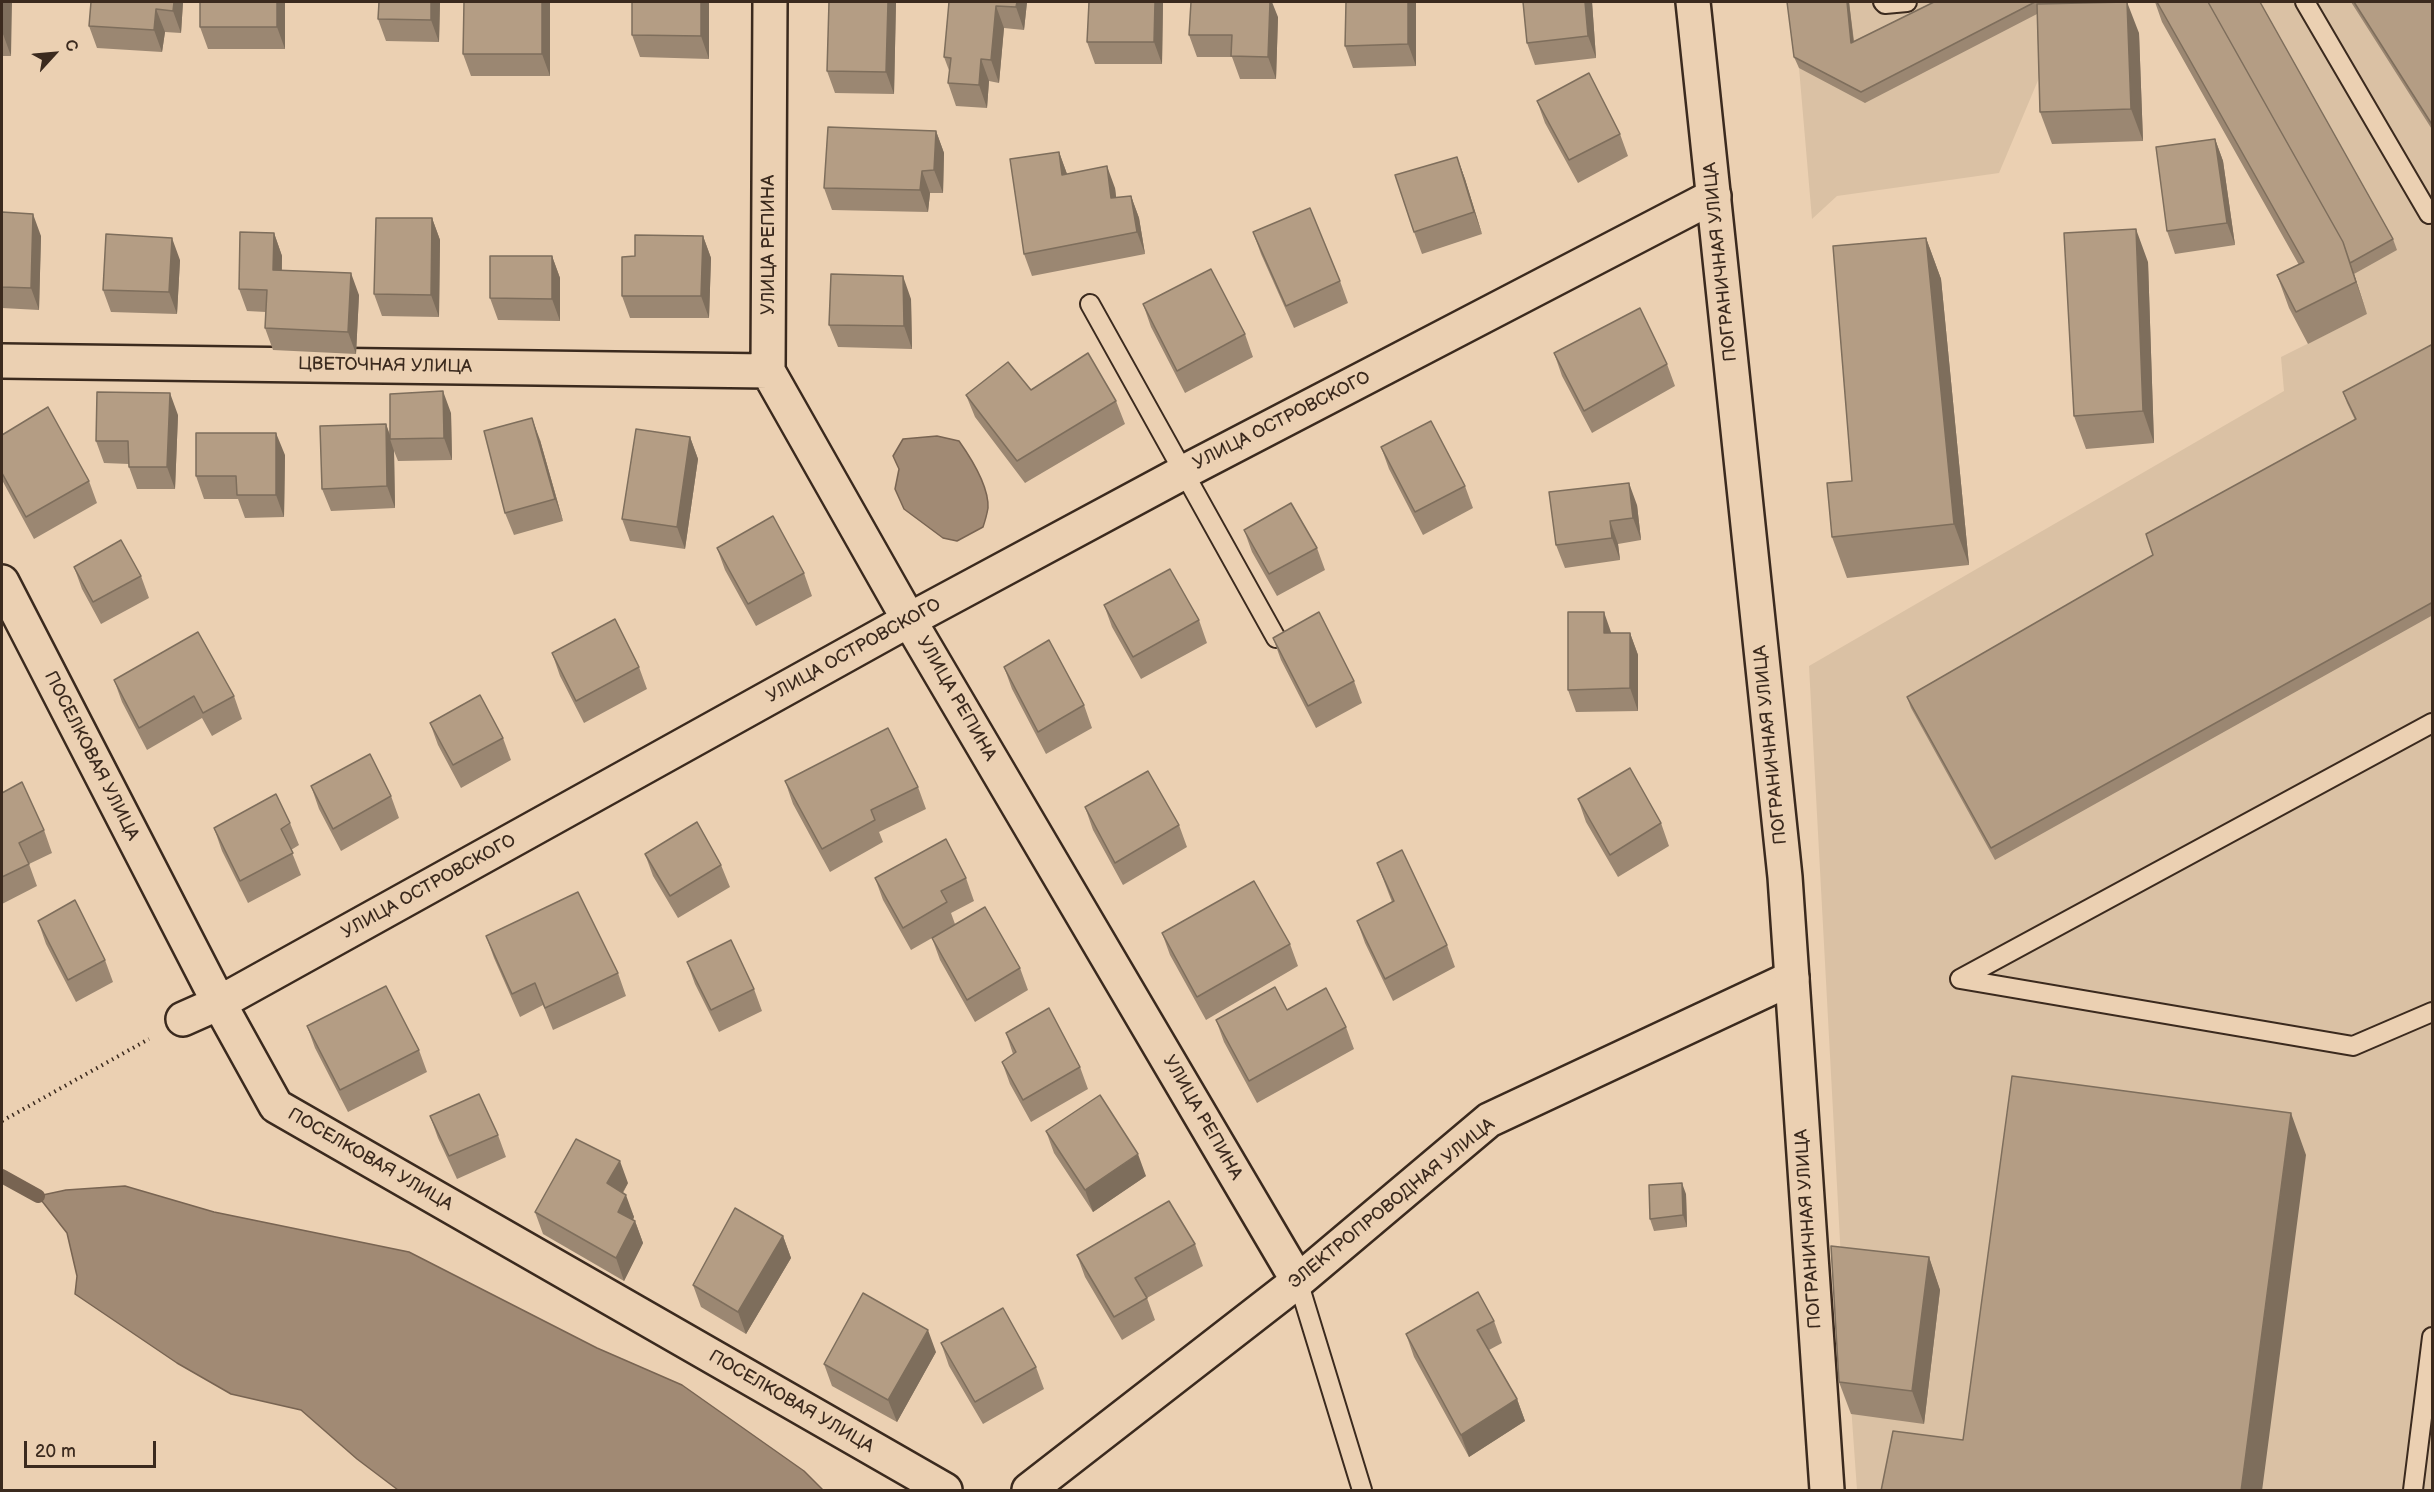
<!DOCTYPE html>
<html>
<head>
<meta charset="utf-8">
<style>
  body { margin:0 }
  #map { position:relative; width:2434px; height:1492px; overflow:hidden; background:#ebd0b2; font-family:"Balsamiq Sans",sans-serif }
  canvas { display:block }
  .frame { position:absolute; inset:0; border:3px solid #3b2a1e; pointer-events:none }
  .north { position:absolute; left:24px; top:24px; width:60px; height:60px; -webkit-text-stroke:4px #ebd0b2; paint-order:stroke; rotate:64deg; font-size:16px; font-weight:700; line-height:24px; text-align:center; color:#3b2a1e }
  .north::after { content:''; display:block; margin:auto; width:21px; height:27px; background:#3b2a1e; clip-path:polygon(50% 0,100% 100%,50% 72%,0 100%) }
  .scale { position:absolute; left:24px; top:1441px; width:132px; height:27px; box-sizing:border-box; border:3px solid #3b2a1e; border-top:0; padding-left:8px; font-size:18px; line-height:21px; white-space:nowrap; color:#3b2a1e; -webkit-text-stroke:4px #ebd0b2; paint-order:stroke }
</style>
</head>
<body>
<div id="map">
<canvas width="2434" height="1492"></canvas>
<div class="frame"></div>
<div class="north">С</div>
<div class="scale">20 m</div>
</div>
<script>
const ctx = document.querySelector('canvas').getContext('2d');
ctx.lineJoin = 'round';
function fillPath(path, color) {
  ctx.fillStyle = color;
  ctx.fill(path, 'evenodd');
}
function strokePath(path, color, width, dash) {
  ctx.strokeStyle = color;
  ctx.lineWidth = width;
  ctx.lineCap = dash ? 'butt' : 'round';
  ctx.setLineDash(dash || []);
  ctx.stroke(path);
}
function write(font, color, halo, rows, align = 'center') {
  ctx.font = font + ' "Balsamiq Sans",sans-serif';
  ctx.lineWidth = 6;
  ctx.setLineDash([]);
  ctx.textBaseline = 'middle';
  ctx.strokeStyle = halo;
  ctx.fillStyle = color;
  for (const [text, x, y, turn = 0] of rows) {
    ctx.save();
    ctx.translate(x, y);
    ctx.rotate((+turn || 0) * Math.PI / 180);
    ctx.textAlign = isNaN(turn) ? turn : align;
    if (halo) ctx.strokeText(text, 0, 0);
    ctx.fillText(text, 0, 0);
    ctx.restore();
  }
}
const built = new Path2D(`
  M1790,2h281l-72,171 -162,23 -25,23 -13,-151z
  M2201,2h231v1488h-575l-15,-212 -33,-612 475,-275 -3,-34 86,-43z`);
const water = new Path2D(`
  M937,436l22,5c12,17 30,45 29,67 -1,6 -3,13 -5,19l-26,14 -14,-3 -39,-29 -9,-20 4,-20 -6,-13 10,-17z
  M125,1186l89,26 195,40 188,96 85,37 122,86 19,19h-425l-41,-31 -56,-49 -70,-16 -54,-31 -102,-69 2,-18 -10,-43 -29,-37 28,-6z`);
const stream = new Path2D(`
  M2,1176l36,20`);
const path = new Path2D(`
  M2,1121l147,-82`);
const lane = new Path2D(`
  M1883,2l2,2 22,-2
  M2305,2l124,212
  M1090,304l186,334
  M2432,723l-472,256 393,67 79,-34
  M1298,1281l64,209
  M2413,1490l19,-153`);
const street = new Path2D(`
  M770,2l-2,369 141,249 389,661
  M2,361l766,10
  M2,582l217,421 57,103 669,384
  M183,1019l36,-16 690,-383 275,-148 530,-276
  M1029,1490l269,-209 191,-161 303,-142`);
const secondary = new Path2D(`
  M1693,2l92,875 42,613`);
const wall = new Path2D(`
  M2,2l9,54h-9z
  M91,2h92l-2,31 -16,-1 -3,20 -65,-4 -8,-22z
  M285,2v47h-77l-8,-22z
  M440,2l-1,40 -53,-1 -8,-22z
  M464,2h86v74h-79l-8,-22z
  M709,2v57l-69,-2 -8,-22z
  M829,2h67l-2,92 -59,-1 -8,-22z
  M949,2h78l-3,28 -20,-2 -5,55 -10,-2 -2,27 -31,-2 -8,-23 2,-10 -6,-16z
  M1163,2l-1,62h-67l-8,-22z
  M1346,2h70v64l-63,2 -8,-22z
  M1592,2l4,56 -61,7 -8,-22z
  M1787,2h62l5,39 80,-39h126l-3,2 82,29 4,108 -91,3 -12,-32 -3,-98 -172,89 -66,-35 -5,-11z
  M2155,2h105l133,237 4,11 -43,24 13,40 -59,30 -19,-36 -12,-33 22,-10 -137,-243z
  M2351,2h82v129z
  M1278,17l-2,62h-36l-8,-22h-35l-8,-22z
  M1537,101l83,33 8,22 -50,27 -33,-60z
  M936,131l8,22 -1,40h-13l-2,19 -96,-2 -8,-22z
  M2215,139l8,22 12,84 -60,9 -8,-23z
  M1059,152l8,22 48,14 1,10 15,-2 8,22 6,36 -113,22 -8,-22z
  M1457,157l8,22 17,55 -60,20 -8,-22z
  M2,212l39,24 -2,74 -37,-2z
  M432,218l8,22 -1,77 -57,-1 -8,-22z
  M1253,232l87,49 8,22 -54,25 -33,-74z
  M274,233l8,23v14l77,25 -3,59 -83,-4 -8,-22 1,-16 -19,-1 -8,-22z
  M703,236l8,22 -2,60h-79l-8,-22 13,-40z
  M1926,238l15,41 28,286 -122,13 -15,-41 20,-56z
  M552,256l8,22v43l-62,-1 -8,-22z
  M180,260l-3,54 -66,-2 -8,-22z
  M2148,262l6,181 -68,6 -12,-33z
  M911,299l1,50 -74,-2 -9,-22z
  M1143,304l102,30 8,23 -68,36 -34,-66z
  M2433,344v271l-438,245 -84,-152 -4,-11 246,-142 202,-135 -8,-17 -4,-11z
  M1554,353l113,11 8,22 -83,47 -30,-57z
  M966,395l150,6 9,23 -100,59 -50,-66z
  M451,413l1,47 -54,1 -4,-10 1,57 -64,3 -9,-22 64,-65 4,11z
  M178,415l-3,74h-38l-8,-22v-3l-25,-1 -8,-22z
  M2,435l87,46 8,22 -63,36 -32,-59z
  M690,437l8,22 -13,90 -55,-8 -8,-22z
  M540,440l23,81 -49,14 -9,-22z
  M1381,447l84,39 8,22 -50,27 -34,-66z
  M285,455l-1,62 -39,1 -7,-19h-34l-8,-23z
  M1637,505l4,35 -23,4 2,16 -55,8 -9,-23z
  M1244,530l73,18 8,22 -48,26 -25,-44z
  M717,548l87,25 8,23 -56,30 -31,-56z
  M74,567l67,9 8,22 -48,26 -19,-35z
  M1104,605l95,15 8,23 -66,36 -29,-52z
  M1611,633h19l8,22v56l-62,1 -8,-22z
  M1273,638l81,43 8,22 -46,25 -35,-68z
  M552,653l87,14 8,22 -63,34 -24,-47z
  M1004,667l80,38 8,23 -46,26 -34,-65z
  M114,680l120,16 8,23 -30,17 -10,-18 -55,32 -25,-48z
  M430,723l73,15 8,22 -50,28 -23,-43z
  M785,781l133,6 8,22 -47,23 4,10 -53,30 -37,-68z
  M311,786l80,10 8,22 -58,33 -22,-42z
  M2,793l42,37 8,23 -23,11 8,22 -35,18z
  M1578,799l83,24 8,23 -51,31 -32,-55z
  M1085,807l94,18 8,22 -64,38 -30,-55z
  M290,823l9,22 -8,5 10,25 -53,28 -26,-52 -8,-23z
  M645,854l76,11 9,22 -52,31 -25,-42z
  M1377,863l70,82 8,22 -62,34 -28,-58 -8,-22 35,-19z
  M875,878h91l8,23 -23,12 4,11 65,44 8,22 -53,32 -35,-62 -8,-22 -21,12 -28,-50z
  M38,921l67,39 8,22 -37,20 -30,-58z
  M1162,933l128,11 8,22 -92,54 -36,-65z
  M486,936l132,37 8,23 -73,34 -10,-25 -23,12 -26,-59z
  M687,962l67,27 8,22 -43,21 -24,-48z
  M1287,1010l59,17 8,22 -97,54 -33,-61 -8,-22z
  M307,1026l112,24 8,22 -79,40 -33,-64z
  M1006,1033l74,34 8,22 -57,33 -21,-38 -8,-22 11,-8z
  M430,1116l68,19 8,22 -49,22 -19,-41z
  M1046,1131l100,45 -53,36 -39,-59z
  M628,1183l-5,10 11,24 -1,3 2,1 8,22 -19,38 -81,-47 -8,-22z
  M1686,1194l1,33 -33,4 -4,-12z
  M783,1236l8,22 -45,76 -45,-27 -8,-22z
  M1195,1244l8,22 -56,32 8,22 -33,20 -37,-63 -8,-22z
  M1929,1257l11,33 -16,134 -73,-10 -12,-32z
  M1494,1321l8,22 -13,7 28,49 8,22 -56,36 -55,-100 -8,-23z
  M941,1343l95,24 8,22 -61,35 -34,-58z
  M936,1352l-39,70 -65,-36 -8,-22z`);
const shadedWall = new Path2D(`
  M3,2h9l-1,54 -8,-22z
  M174,2h9l-2,31 -8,-22z
  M277,2h8v47l-8,-22z
  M431,2h9l-1,40 -8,-22z
  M542,2h8v74l-8,-22z
  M701,2h8v57l-8,-23z
  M888,2h8l-2,92 -8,-22z
  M1017,2h10l-3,28 -8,-23z
  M1155,2h8l-1,62 -8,-22z
  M1270,2h2l6,15 -2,62 -8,-22z
  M1408,2h8v64l-8,-22z
  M1585,2h7l4,56 -8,-22z
  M1847,2h2l6,52 -4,-11z
  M2127,2l12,31 4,108 -12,-32z
  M996,6l8,22 -5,55 -8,-23z
  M156,9l9,23 -3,20 -8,-22z
  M981,59l8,22 -2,27 -8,-23z
  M936,131l8,22 -1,40 -9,-23z
  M2215,139l8,22 12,84 -8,-22z
  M1059,152l8,22 -5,1z
  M1457,157l8,22 17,55 -8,-22z
  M1107,166l8,22 4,33 -8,-23z
  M922,171l8,22 -2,19 -8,-22z
  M1131,196l8,22 6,36 -8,-22z
  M33,214l8,22 -2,74 -8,-22z
  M432,218l8,22 -1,77 -8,-22z
  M2136,229l12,33 6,181 -11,-32z
  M274,233l8,23 -1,36 -8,-22z
  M703,236l8,22 -2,60 -8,-22z
  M172,238l8,22 -3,54 -8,-22z
  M1926,238l15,41 28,286 -15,-41z
  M2343,242l11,32 13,40 -11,-32z
  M552,256l8,22v43l-8,-22z
  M351,273l8,22 -3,59 -8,-22z
  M903,276l8,23 1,50 -8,-23z
  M443,391l8,22 1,47 -8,-22z
  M170,393l8,22 -3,74 -8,-22z
  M532,418l8,22 23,81 -8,-22z
  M386,424l5,15h-1l4,12 1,57 -8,-22z
  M276,433l9,22 -1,62 -8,-22z
  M690,437l8,22 -13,90 -8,-22z
  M1629,483l8,22 4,35 -8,-22z
  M1610,521l8,23 2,16 -8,-22z
  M1604,612l8,23 -8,-2z
  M1630,633l8,22v56l-8,-23z
  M2291,1113l15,42 -44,336h-21z
  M1138,1154l8,22 -53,36 -8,-22z
  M620,1161l8,22 -13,22 -8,-22z
  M1682,1183l4,11 1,33 -4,-12z
  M626,1195l8,22 -8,17 -8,-22z
  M635,1221l8,22 -19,38 -8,-23z
  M783,1236l8,22 -45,76 -8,-22z
  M1929,1257l11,33 -16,134 -12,-33z
  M928,1330l8,22 -39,70 -9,-22z
  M1517,1399l8,22 -56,36 -8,-22z`);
const building = new Path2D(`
  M2,2h1v32h-1z
  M91,2h83l-1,9 -17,-2 -2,21 -65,-4z
  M200,2h77v25h-77z
  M379,2h52v18l-53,-1z
  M464,2h78v52h-79z
  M632,2h69v34l-69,-1z
  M829,2h59l-2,70 -59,-1z
  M949,2h68l-1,5 -20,-1 -5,54 -10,-1 -2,26 -31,-2 3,-25 -7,-1z
  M1089,2h66l-1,40h-67z
  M1191,2h79l-2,55 -37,-1 1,-21h-43z
  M1346,2h62v42l-63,2z
  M1523,2h62l3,34 -61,7z
  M1787,2h60l4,41 83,-41h101l-174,90 -67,-35z
  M2127,2l4,107 -91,3 -3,-108z
  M2157,2h51l135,240 13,40 -60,30 -19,-37 27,-13z
  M2208,2h52l133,237 -43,24 -7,-21z
  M2354,2h79v124z
  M1589,73l31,61 -51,26 -32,-59z
  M828,127l108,4 -2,39 -12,1 -2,19 -96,-2z
  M2215,139l12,84 -60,8 -11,-84z
  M1059,152l3,23 45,-9 4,32 20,-2 6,36 -113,22 -14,-95z
  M1457,157l17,55 -60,20 -19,-57z
  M1310,208l30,73 -54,25 -33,-74z
  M2,212l31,2 -2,74 -29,-1z
  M376,218h56l-1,77 -57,-1z
  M2136,229l7,182 -69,5 -10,-183z
  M240,232l34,1 -1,37 78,3 -3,59 -83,-4 2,-38 -28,-1z
  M106,234l66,4 -3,54 -66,-2z
  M635,235l68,1 -2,60h-79v-39l13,-1z
  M1926,238l28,286 -122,13 -5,-54 25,-2 -19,-235z
  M490,256h62v43l-62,-1z
  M1211,269l34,65 -68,37 -34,-67z
  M831,274l72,2 1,50 -75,-1z
  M1640,308l27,56 -83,47 -30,-58z
  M2433,344v258l-442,246 -84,-151 246,-142 -7,-21 210,-115 -13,-27z
  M1088,353l28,48 -99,60 -51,-66 42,-33 23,28z
  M443,391l1,47 -54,1v-45z
  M97,392l73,1 -3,74h-38l-1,-26h-32z
  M48,407l41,74 -63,36 -24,-44v-38z
  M532,418l23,81 -50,14 -21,-82z
  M1431,421l34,65 -50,26 -34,-65z
  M386,424l1,62 -65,3 -2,-63z
  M636,429l54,8 -13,90 -55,-8z
  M196,433h80v62h-39l-1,-19h-40z
  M1629,483l4,35 -23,3 2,17 -56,7 -7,-53z
  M1291,503l26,45 -48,26 -25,-44z
  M773,516l31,57 -56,31 -31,-56z
  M121,540l20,36 -48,26 -19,-35z
  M1170,569l29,51 -66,37 -29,-52z
  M1319,612l35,69 -46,25 -35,-68z
  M1568,612h36v21h26v55l-62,2z
  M615,619l24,48 -63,34 -24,-48z
  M198,632l36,64 -31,17 -9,-17 -55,32 -25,-48z
  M1049,640l35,65 -46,27 -34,-65z
  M480,695l23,43 -50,27 -23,-42z
  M888,728l30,59 -47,23 4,10 -53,29 -37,-68z
  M370,754l21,42 -58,33 -22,-43z
  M1630,768l31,55 -51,32 -32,-56z
  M1148,771l31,54 -64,38 -30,-56z
  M22,782l22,48 -25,13 10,21 -27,13v-84z
  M276,794l14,29 -9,6 12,24 -53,28 -26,-53z
  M697,822l24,43 -51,31 -25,-42z
  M946,839l20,39 -25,13 6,11 -44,26 -28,-50z
  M1402,850l45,95 -62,34 -28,-58 37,-20 -17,-38z
  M1254,881l36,63 -93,53 -35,-64z
  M578,892l40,81 -73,35 -10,-25 -23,11 -26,-58z
  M75,900l30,60 -37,20 -30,-59z
  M985,907l35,61 -53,32 -35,-62z
  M731,940l23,49 -43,21 -24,-48z
  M386,986l33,64 -79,40 -33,-64z
  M1275,987l12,23 39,-22 20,39 -97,54 -33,-61z
  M1049,1008l31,59 -57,33 -21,-38 14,-10 -10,-19z
  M2012,1076l279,37 -50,378h-360l12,-60 70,9z
  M479,1094l19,41 -49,21 -19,-40z
  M1100,1095l38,59 -53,36 -39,-59z
  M576,1139l44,22 -13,22 19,12 -8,17 17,9 -19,37 -81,-46z
  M1682,1183l1,32 -33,4 -1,-34z
  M1169,1201l26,43 -60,34 12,20 -33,19 -37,-62z
  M735,1208l48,28 -45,76 -45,-27z
  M1831,1246l98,11 -17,134 -73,-9z
  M1478,1292l16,29 -17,9 40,69 -56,36 -55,-101z
  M863,1293l65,37 -40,70 -64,-36z
  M1003,1308l33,59 -61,35 -34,-59z`);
const streetNames = [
  ["УЛИЦА РЕПИНА",769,245,-90],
  ["ПОГРАНИЧНАЯ УЛИЦА",1721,262,-96],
  ["ЦВЕТОЧНАЯ УЛИЦА",385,366,1],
  ["УЛИЦА ОСТРОВСКОГО",1282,421,-27],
  ["УЛИЦА ОСТРОВСКОГО",854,651,-29],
  ["УЛИЦА РЕПИНА",956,699,60],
  ["ПОГРАНИЧНАЯ УЛИЦА",1771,745,-96],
  ["ПОСЕЛКОВАЯ УЛИЦА",91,756,63],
  ["УЛИЦА ОСТРОВСКОГО",429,887,-29],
  ["УЛИЦА РЕПИНА",1202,1118,60],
  ["ПОСЕЛКОВАЯ УЛИЦА",370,1160,30],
  ["ЭЛЕКТРОПРОВОДНАЯ УЛИЦА",1392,1204,-39],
  ["ПОГРАНИЧНАЯ УЛИЦА",1809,1229,-94],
  ["ПОСЕЛКОВАЯ УЛИЦА",791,1402,30]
];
fillPath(built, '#dac1a4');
fillPath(water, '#a18a74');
strokePath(water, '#786452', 1.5);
strokePath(stream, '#786452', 14);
strokePath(lane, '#3b2a1e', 22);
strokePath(street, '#3b2a1e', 38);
strokePath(secondary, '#3b2a1e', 38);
strokePath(path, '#3b2a1e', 4, [1.5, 4.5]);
strokePath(lane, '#ebd0b2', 18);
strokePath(street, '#ebd0b2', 33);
strokePath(secondary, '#ebd0b2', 33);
fillPath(wall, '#9b8772');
fillPath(shadedWall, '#7e6e5c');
fillPath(building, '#b49d84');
strokePath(building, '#7e6e5c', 1.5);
write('18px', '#3b2a1e', '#ebd0b2', streetNames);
</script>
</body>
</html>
